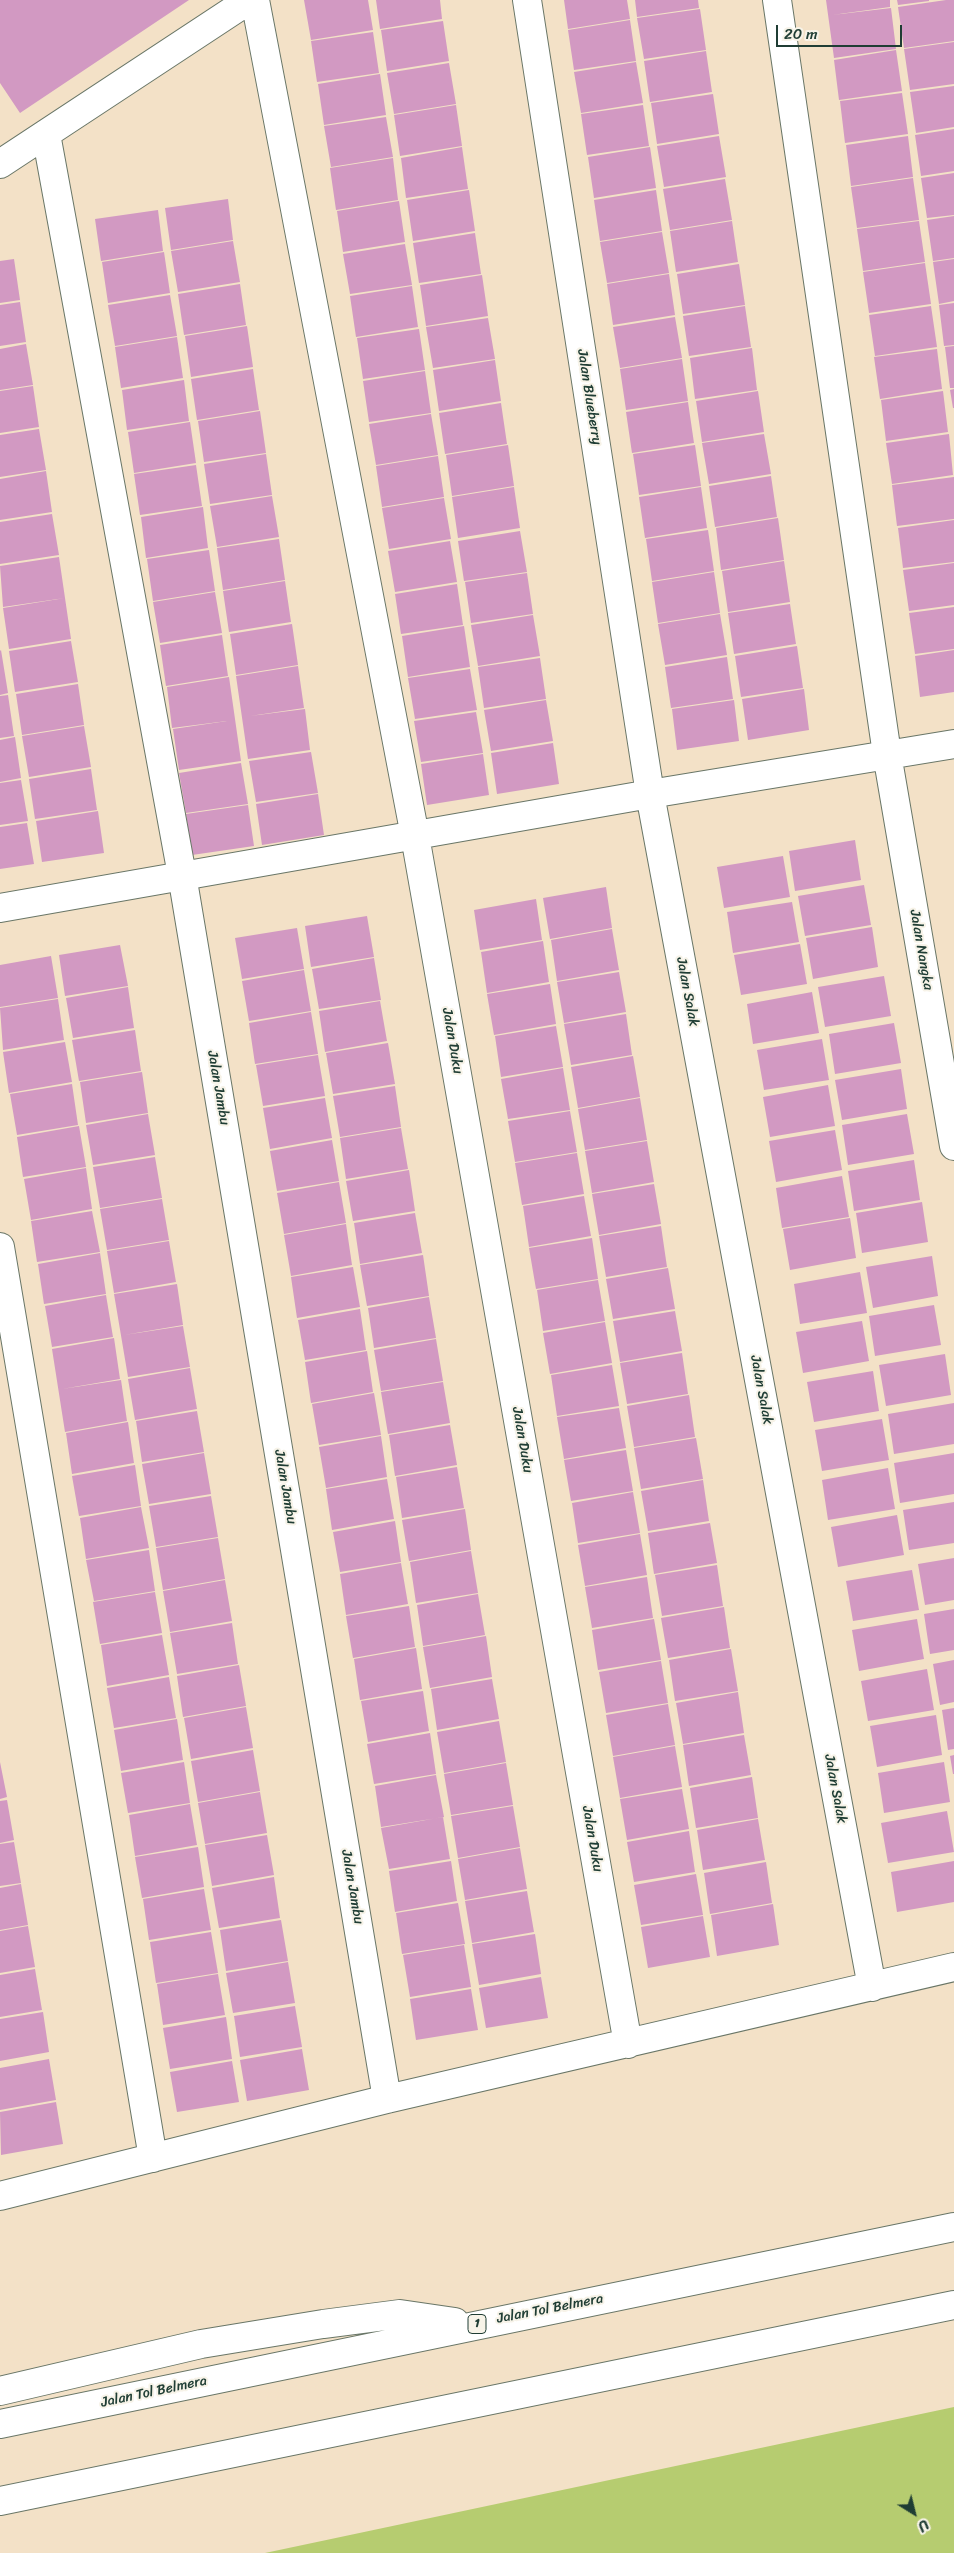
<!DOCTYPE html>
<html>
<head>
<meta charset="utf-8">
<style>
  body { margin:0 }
  #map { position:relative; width:954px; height:2553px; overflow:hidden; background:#f3e1c7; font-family:Sriracha,sans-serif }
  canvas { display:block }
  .north { position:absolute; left:889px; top:2488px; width:50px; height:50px; -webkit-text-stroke:4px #f7f3e8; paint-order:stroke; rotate:144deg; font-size:14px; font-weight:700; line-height:20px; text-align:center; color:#1f3d34 }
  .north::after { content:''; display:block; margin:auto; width:18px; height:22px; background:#1f3d34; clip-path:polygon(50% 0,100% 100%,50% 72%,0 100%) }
  .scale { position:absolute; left:776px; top:25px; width:126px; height:22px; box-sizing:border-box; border:2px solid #1f3d34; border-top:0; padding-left:6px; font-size:15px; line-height:18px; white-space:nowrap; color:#1f3d34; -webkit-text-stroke:4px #f7f3e8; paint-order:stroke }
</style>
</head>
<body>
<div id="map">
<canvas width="954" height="2553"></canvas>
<div class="north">U</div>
<div class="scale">20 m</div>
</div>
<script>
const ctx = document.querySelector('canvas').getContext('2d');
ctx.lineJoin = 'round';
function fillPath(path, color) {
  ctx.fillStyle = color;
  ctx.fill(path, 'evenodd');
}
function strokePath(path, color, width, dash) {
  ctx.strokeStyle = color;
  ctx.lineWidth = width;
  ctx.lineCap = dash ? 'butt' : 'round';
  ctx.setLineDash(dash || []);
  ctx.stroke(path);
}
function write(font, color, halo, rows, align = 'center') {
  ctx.font = font + ' Sriracha,sans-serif';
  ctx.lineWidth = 4;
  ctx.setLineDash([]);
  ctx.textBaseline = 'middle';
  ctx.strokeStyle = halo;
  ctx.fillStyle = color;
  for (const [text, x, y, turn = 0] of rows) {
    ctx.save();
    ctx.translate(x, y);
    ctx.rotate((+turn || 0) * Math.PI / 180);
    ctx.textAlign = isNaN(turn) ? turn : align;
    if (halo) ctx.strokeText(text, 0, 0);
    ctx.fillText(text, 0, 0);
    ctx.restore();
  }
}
const green = new Path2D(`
  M954,2407v146h-689z`);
const building = new Path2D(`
  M0,0h189l-169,113 -20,-30z
  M304,0h64l5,30 -62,10z
  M376,0h64l2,19 -62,10z
  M564,0h63l3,19 -62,10z
  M635,0h63l1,8 -62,9z
  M826,0h64v7l-58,8 59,-7 5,41 -62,9z
  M897,0h32v1l-31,4z
  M946,0h8v41l-50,7 -6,-41z
  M700,9l6,41 -62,9 -7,-41z
  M630,20l6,41 -62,9 -6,-40z
  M443,21l6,40 -62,10 -6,-41z
  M373,32l6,41 -62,9 -6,-41z
  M954,42v42l-44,6 -6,-41z
  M896,50l6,41 -63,9 -5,-40z
  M706,51l6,41 -62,10 -6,-41z
  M636,62l7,41 -62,10 -7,-41z
  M449,63l7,41 -62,10 -7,-41z
  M380,74l6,41 -62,10 -6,-41z
  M954,86v41l-38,6 -6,-41z
  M902,93l6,41 -63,9 -5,-42z
  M713,94l6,40 -62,10 -6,-41z
  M456,105l6,41 -62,10 -6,-41z
  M643,105l6,41 -62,9 -6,-41z
  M386,117l7,40 -62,10 -7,-41z
  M954,129v42l-33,5 -6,-41z
  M719,136l7,41 -62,10 -7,-41z
  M908,136l5,41 -62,9 -5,-41z
  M462,147l6,42 -62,9 -5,-40z
  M650,147l6,41 -62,10 -6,-41z
  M393,158l5,42 -62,10 -6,-42z
  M954,173v42l-27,3 -6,-40z
  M913,178l6,42 -62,8 -6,-41z
  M725,179l7,41 -62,10 -7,-41z
  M469,190l6,41 -62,10 -6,-41z
  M656,190l6,41 -62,10 -6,-41z
  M228,199l5,41 -62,10 -6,-42z
  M399,201l6,41 -62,10 -6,-41z
  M158,210l5,41 -62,10 -6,-42z
  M954,216v42l-21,3 -6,-41z
  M732,221l6,41 -62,10 -6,-41z
  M919,221l6,41 -62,9 -6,-42z
  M662,232l7,41 -62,10 -7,-41z
  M475,233l6,41 -62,9 -6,-40z
  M233,241l7,41 -62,10 -7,-41z
  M405,244l7,41 -62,9 -7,-40z
  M164,252l6,41 -62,10 -6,-41z
  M14,259l6,41 -20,3v-42z
  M954,259v42l-15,3 -6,-42z
  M925,263l6,41 -62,9 -6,-41z
  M739,264l6,41 -62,9 -6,-40z
  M669,274l6,41 -62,10 -6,-41z
  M482,275l6,41 -62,10 -6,-41z
  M240,284l6,41 -62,10 -6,-41z
  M412,286l6,41 -62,10 -6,-41z
  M170,295l7,41 -62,10 -7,-41z
  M20,302l6,40 -26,4v-41z
  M954,303v42l-10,1 -5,-41z
  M745,306l6,41 -62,9 -6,-40z
  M931,306l6,41 -62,9 -6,-41z
  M675,317l7,41 -62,10 -7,-41z
  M488,318l7,41 -62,9 -7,-41z
  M247,326l6,41 -62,10 -6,-41z
  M419,329l6,41 -62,9 -6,-41z
  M177,337l6,41 -62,10 -6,-41z
  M26,344l7,41 -33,5v-41z
  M954,346v42h-4l-5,-41z
  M752,348l5,42 -62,9 -5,-41z
  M937,349l5,40 -62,10 -6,-42z
  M682,359l6,42 -62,9 -6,-41z
  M495,360l6,41 -62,10 -6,-41z
  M253,369l6,41 -62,10 -6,-41z
  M425,371l6,42 -62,9 -6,-41z
  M184,380l5,41 -62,9 -5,-40z
  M33,386l6,41 -39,6v-42z
  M954,389v19h-1l-3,-18z
  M758,391l6,41 -62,10 -6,-41z
  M943,391l5,41 -62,9 -5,-41z
  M688,402l6,41 -62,10 -6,-41z
  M501,403l6,41 -62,10 -6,-41z
  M260,411l6,42 -62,9 -6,-41z
  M431,414l7,41 -62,10 -7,-41z
  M190,422l6,41 -62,10 -6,-41z
  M39,429l7,41 -46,7v-42z
  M764,434l7,40 -62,10 -7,-41z
  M949,434l4,41 -61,9 -6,-41z
  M508,445l6,41 -62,10 -6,-41z
  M695,445l6,41 -62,9 -6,-41z
  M266,454l6,41 -62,9 -6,-40z
  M438,456l6,41 -62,10 -6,-41z
  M196,465l6,41 -62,9 -6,-41z
  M46,471l6,41 -52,8v-41z
  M771,476l6,41 -62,10 -6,-41z
  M954,477v42l-57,7 -5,-41z
  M514,487l6,41 -62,10 -6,-41z
  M701,487l6,41 -62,10 -6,-41z
  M272,496l7,41 -62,10 -7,-41z
  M444,498l7,41 -62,10 -7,-41z
  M203,507l5,41 -62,10 -5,-41z
  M52,514l7,41 -59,9v-42z
  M778,518l6,42 -63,10 -5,-42z
  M954,520v42l-51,6 -5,-40z
  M708,530l6,41 -62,10 -6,-42z
  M520,531l7,41 -63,9 -6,-40z
  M279,539l6,41 -62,10 -6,-42z
  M450,541l7,41 -62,10 -7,-41z
  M209,550l6,41 -62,10 -6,-42z
  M59,557l6,41 -62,9 -3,-41z
  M784,561l6,41 -62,10 -6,-41z
  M954,563v42l-45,6 -6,-41z
  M714,572l6,41 -62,10 -6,-41z
  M527,573l6,41 -62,9 -6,-41z
  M285,581l6,41 -62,10 -6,-41z
  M457,584l6,41 -62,9 -6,-40z
  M215,592l7,41 -62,10 -7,-41z
  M65,598l6,41 -62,10 -6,-41z
  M790,604l6,40 -62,10 -6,-41z
  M954,607v42l-39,5 -6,-41z
  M720,614l7,41 -62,10 -7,-41z
  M533,615l7,41 -62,10 -7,-41z
  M292,624l6,41 -62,10 -6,-41z
  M464,626l6,41 -62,10 -6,-41z
  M222,635l6,41 -62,10 -6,-41z
  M71,641l7,41 -63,10 -6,-41z
  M797,646l6,42 -62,9 -6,-41z
  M1,650l7,43 -8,2v-44z
  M954,650v42l-34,5 -5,-41z
  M727,657l6,42 -62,9 -6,-41z
  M540,658l6,41 -62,9 -6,-41z
  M298,666l6,42 -54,8 55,-7 5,41 -62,9 -12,-83z
  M470,669l7,41 -62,9 -7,-41z
  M229,677l12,84 -62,9 -6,-41 54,-8 -55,7 -5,-41z
  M78,684l6,41 -62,10 -6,-41z
  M804,689l5,41 -61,10 -6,-41z
  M8,695l6,41 -14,2v-42z
  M546,700l7,41 -62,10 -7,-41z
  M734,700l5,41 -62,9 -5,-41z
  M476,712l7,41 -62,9 -7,-41z
  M84,726l7,41 -62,10 -7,-41z
  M15,737l6,41 -21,4v-42z
  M553,743l6,41 -62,10 -6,-41z
  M311,752l7,41 -62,9 -7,-41z
  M483,754l6,41 -62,10 -6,-41z
  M241,763l7,41 -62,9 -7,-40z
  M91,769l6,41 -62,9 -6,-40z
  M21,780l7,41 -28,4v-42z
  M318,794l6,41 -62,10 -6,-41z
  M248,805l6,41 -62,9 -6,-41z
  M98,811l6,42 -62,9 -6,-41z
  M27,823l7,41 -34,5v-42z
  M855,840l6,40 -66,11 -6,-40z
  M783,856l7,41 -66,11 -7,-41z
  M864,885l7,40 -66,11 -7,-40z
  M606,887l6,41 -62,11 -7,-41z
  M536,899l6,41 -62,10 -6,-40z
  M792,902l7,40 -66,11 -6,-41z
  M367,916l7,41 -63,10 -6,-41z
  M872,927l6,40 -65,12 -7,-41z
  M297,928l7,41 -62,10 -7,-41z
  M612,929l7,41 -62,11 -6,-41z
  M543,941l6,41 -62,11 -6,-41z
  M800,944l7,40 -66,11 -7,-40z
  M120,945l8,41 -63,10 -6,-41z
  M51,956l7,42 -58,9v-42z
  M374,958l7,42 -62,9 -7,-40z
  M304,970l7,41 -62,10 -7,-40z
  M619,972l7,40 -62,11 -7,-41z
  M884,976l7,40 -66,11 -7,-40z
  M550,984l6,40 -62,11 -7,-41z
  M128,987l6,41 -61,10 -7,-40z
  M812,992l7,41 -66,11 -6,-40z
  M58,999l6,41 -61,10 -3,-42z
  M380,1001l7,40 -62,11 -6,-41z
  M311,1012l7,42 -63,10 -6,-41z
  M626,1014l6,41 -61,10 -7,-41z
  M894,1023l7,40 -66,11 -6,-40z
  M556,1026l7,41 -62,10 -6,-41z
  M135,1030l6,41 -62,10 -7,-41z
  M822,1039l7,41 -65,10 -7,-40z
  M65,1042l7,40 -63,11 -6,-41z
  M388,1043l7,41 -62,10 -7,-41z
  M318,1055l7,41 -62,10 -7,-41z
  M633,1056l7,41 -62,11 -7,-41z
  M563,1068l7,42 -62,9 -7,-40z
  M901,1069l6,40 -65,11 -7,-40z
  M142,1072l6,41 -62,10 -6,-41z
  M72,1084l6,41 -61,10 -7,-41z
  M828,1085l7,41 -65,11 -7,-40z
  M395,1086l6,41 -61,10 -7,-41z
  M325,1098l7,40 -62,11 -7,-41z
  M640,1098l7,42 -62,10 -7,-41z
  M570,1111l7,41 -62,10 -7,-41z
  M148,1114l7,41 -62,10 -7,-40z
  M907,1114l7,40 -66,11 -6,-40z
  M79,1126l7,41 -63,10 -6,-40z
  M401,1128l7,41 -62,10 -6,-41z
  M835,1130l7,40 -66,12 -7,-41z
  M332,1140l7,41 -62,10 -7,-40z
  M647,1141l7,41 -62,11 -7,-42z
  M577,1153l7,41 -62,11 -7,-42z
  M155,1157l7,41 -62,10 -7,-41z
  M914,1160l6,40 -66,11 -6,-40z
  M86,1168l6,41 -61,11 -7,-41z
  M409,1170l6,41 -62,10 -7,-40z
  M842,1176l7,41 -67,11 -6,-40z
  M339,1182l7,41 -62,11 -7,-41z
  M654,1184l7,40 -62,11 -7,-41z
  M584,1196l7,40 -62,11 -6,-41z
  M162,1199l7,41 -62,10 -7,-41z
  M922,1202l6,40 -66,11 -6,-40z
  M92,1211l8,41 -63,10 -6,-41z
  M415,1213l7,40 -62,11 -6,-41z
  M850,1218l6,40 -66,12 -7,-41z
  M346,1224l6,41 -61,11 -7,-41z
  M661,1226l6,41 -61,10 -7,-41z
  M592,1238l6,41 -62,10 -7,-41z
  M169,1241l7,41 -62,11 -7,-42z
  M100,1253l6,41 -62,10 -6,-40z
  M423,1255l6,41 -62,10 -7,-41z
  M932,1256l6,40 -65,12 -7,-41z
  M353,1267l7,40 -63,11 -6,-41z
  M668,1268l7,41 -62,10 -7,-40z
  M860,1272l7,41 -67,11 -6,-40z
  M598,1280l7,41 -62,10 -6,-41z
  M177,1284l6,41 -59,10 59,-9 7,41 -62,10 -14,-83z
  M106,1295l7,42 -61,10 -7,-41z
  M429,1297l7,41 -62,10 -6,-40z
  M934,1305l7,40 -66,11 -6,-40z
  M360,1309l6,41 -61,10 -7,-40z
  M675,1311l7,40 -62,11 -7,-41z
  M862,1321l7,40 -66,12 -7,-41z
  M605,1322l7,41 -62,11 -7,-41z
  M114,1338l6,41 -58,10 59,-9 6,41 -62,11 -13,-83z
  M436,1339l7,42 -62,10 -7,-41z
  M367,1351l6,41 -62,11 -6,-41z
  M682,1353l6,41 -61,10 -7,-41z
  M945,1354l6,41 -65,11 -7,-41z
  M612,1365l7,41 -62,10 -6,-41z
  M190,1368l7,41 -62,11 -7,-41z
  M873,1371l6,40 -65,11 -7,-40z
  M443,1382l7,41 -62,11 -7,-42z
  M374,1393l7,42 -62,10 -7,-41z
  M689,1395l6,42 -61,10 -7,-41z
  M954,1403v41l-60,10 -6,-40z
  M619,1408l7,40 -62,11 -7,-42z
  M197,1411l7,41 -62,10 -6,-41z
  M882,1419l7,41 -67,11 -7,-41z
  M128,1422l6,41 -62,11 -6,-41z
  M450,1425l7,40 -62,11 -6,-41z
  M381,1436l6,41 -61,11 -7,-41z
  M696,1438l7,41 -62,10 -7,-41z
  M626,1450l7,41 -62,10 -7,-41z
  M204,1453l7,41 -62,10 -7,-40z
  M954,1453v41l-54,9 -6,-40z
  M135,1465l6,41 -62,10 -7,-40z
  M457,1467l7,41 -62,10 -6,-41z
  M888,1468l7,41 -67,11 -6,-40z
  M387,1479l7,40 -62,11 -6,-41z
  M703,1480l6,41 -61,10 -7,-40z
  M633,1492l7,41 -62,10 -6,-40z
  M211,1496l7,41 -62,10 -7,-41z
  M954,1502v41l-45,7 -6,-40z
  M141,1507l8,41 -63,11 -6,-41z
  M465,1509l6,41 -62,11 -7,-41z
  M897,1515l7,40 -66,12 -7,-40z
  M395,1521l6,41 -61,10 -7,-40z
  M710,1523l7,40 -63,11 -6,-41z
  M640,1534l7,41 -62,11 -7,-41z
  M218,1538l7,41 -62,11 -7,-42z
  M149,1550l6,41 -61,10 -8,-41z
  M471,1551l7,42 -62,10 -6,-41z
  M954,1558v42l-29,5 -7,-41z
  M401,1563l7,41 -62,11 -6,-41z
  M717,1565l6,41 -61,10 -7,-41z
  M912,1570l7,40 -66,11 -7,-40z
  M647,1577l6,41 -61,10 -7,-41z
  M225,1580l7,41 -62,11 -7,-41z
  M155,1592l7,41 -62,11 -7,-42z
  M478,1594l7,41 -62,11 -6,-41z
  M409,1606l6,41 -62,11 -7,-42z
  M724,1607l6,41 -62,10 -7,-40z
  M954,1609v41l-24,4 -6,-40z
  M654,1619l7,41 -63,10 -6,-40z
  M917,1619l7,40 -65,12 -7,-41z
  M232,1623l6,41 -61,10 -7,-41z
  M162,1635l7,40 -62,11 -6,-41z
  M486,1636l6,41 -62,11 -7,-41z
  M416,1648l6,41 -62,11 -6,-41z
  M731,1649l7,42 -63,10 -6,-41z
  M954,1660v42l-14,3 -7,-41z
  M661,1661l7,42 -62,10 -7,-41z
  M239,1665l7,41 -63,11 -6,-41z
  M927,1669l7,41 -66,11 -7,-40z
  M169,1677l7,41 -62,10 -7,-40z
  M492,1679l7,40 -62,11 -6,-41z
  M423,1691l6,40 -61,11 -7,-41z
  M738,1692l6,41 -61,11 -7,-41z
  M668,1704l7,41 -62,11 -7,-41z
  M246,1707l7,41 -62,11 -7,-41z
  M954,1708v41l-6,1 -6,-40z
  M936,1715l6,40 -65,12 -7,-41z
  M177,1719l6,41 -62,11 -7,-41z
  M499,1721l7,41 -62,11 -7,-41z
  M430,1733l6,41 -62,10 -7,-40z
  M744,1735l7,40 -62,11 -6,-41z
  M675,1746l7,41 -62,11 -7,-41z
  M253,1750l7,41 -62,11 -7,-41z
  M954,1755v19h-1l-3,-18z
  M0,1762l7,35 -7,2z
  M184,1762l6,41 -62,10 -7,-40z
  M944,1762l6,40 -66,11 -6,-40z
  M506,1763l7,42 -62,10 -7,-41z
  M436,1775l8,42 -63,10 -6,-41z
  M752,1777l6,41 -62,10 -6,-40z
  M682,1789l7,40 -62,11 -7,-41z
  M260,1792l7,41 -62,11 -7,-41z
  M7,1800l7,40 -14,3v-42z
  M190,1804l7,41 -62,11 -6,-41z
  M513,1806l7,41 -62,11 -7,-42z
  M947,1811l7,41 -66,11 -7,-40z
  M443,1817l7,42 -61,10 -8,-41z
  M758,1819l7,41 -62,10 -6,-40z
  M689,1831l6,41 -61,10 -7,-40z
  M267,1835l7,40 -62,11 -7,-41z
  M14,1842l7,41 -21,3v-42z
  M198,1847l6,40 -62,11 -7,-41z
  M520,1848l7,41 -62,11 -7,-41z
  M451,1861l6,40 -62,11 -6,-41z
  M954,1861v41l-57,10 -6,-40z
  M766,1862l6,41 -62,11 -6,-41z
  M696,1874l7,41 -62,10 -7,-40z
  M274,1877l6,41 -61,10 -7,-40z
  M21,1884l7,41 -28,5v-42z
  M204,1889l7,41 -62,10 -6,-41z
  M527,1891l7,41 -62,11 -7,-42z
  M458,1903l7,41 -63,10 -6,-41z
  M773,1904l6,41 -62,11 -6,-41z
  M703,1916l7,41 -62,11 -7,-41z
  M281,1920l7,41 -62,10 -6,-41z
  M28,1926l7,41 -35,6v-42z
  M211,1932l7,41 -62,10 -6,-41z
  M535,1934l6,40 -62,11 -7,-41z
  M464,1945l7,42 -61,10 -7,-42z
  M288,1962l7,41 -62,10 -7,-40z
  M35,1969l7,41 -42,7v-42z
  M218,1974l7,41 -62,10 -6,-41z
  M541,1977l7,41 -62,10 -7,-40z
  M471,1989l7,41 -62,10 -6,-41z
  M295,2006l7,41 -62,10 -6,-41z
  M43,2012l6,40 -49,9v-42z
  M226,2017l6,42 -62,10 -7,-41z
  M302,2049l7,41 -62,11 -7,-41z
  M49,2059l7,41 -56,10v-42z
  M232,2061l7,41 -62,10 -7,-40z
  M56,2102l7,42 -62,11 -1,-43z`);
const minor = new Path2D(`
  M255,0l160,836 213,1208
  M527,0l123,794 222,1193
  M777,0l110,754 67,392
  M46,134l136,741 205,1224
  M0,164l249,-164
  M0,908l650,-114 304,-50
  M0,1247l153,911
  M0,2196l387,-97 567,-132`);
const highway = new Path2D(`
  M0,2391l201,-47 122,-20 77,-10 55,8
  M0,2424l954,-197
  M0,2501l954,-196`);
const shields = [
  [477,2324,18]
];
const shieldNames = [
  ["1",477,2324]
];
const streetNames = [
  ["Jalan Blueberry",589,397,81],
  ["Jalan Nangka",921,950,80],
  ["Jalan Salak",687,992,79],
  ["Jalan Duku",452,1041,80],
  ["Jalan Jambu",218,1088,80],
  ["Jalan Salak",761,1390,79],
  ["Jalan Duku",522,1440,80],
  ["Jalan Jambu",285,1487,80],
  ["Jalan Salak",835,1789,79],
  ["Jalan Duku",592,1839,80],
  ["Jalan Jambu",352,1887,80],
  ["Jalan Tol Belmera",550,2309,-11],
  ["Jalan Tol Belmera",154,2392,-12]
];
fillPath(green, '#b6cc70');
fillPath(building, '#d299c2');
strokePath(minor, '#697667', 30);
strokePath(highway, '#697667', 30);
strokePath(minor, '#fff', 28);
strokePath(highway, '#fff', 28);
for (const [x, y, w] of shields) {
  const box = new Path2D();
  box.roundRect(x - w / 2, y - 9.5, w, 19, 4);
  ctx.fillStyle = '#f7f3e8';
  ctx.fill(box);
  strokePath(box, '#1f3d34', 1);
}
write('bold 12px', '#1f3d34', null, shieldNames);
write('14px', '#1f3d34', '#f7f3e8', streetNames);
</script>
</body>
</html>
